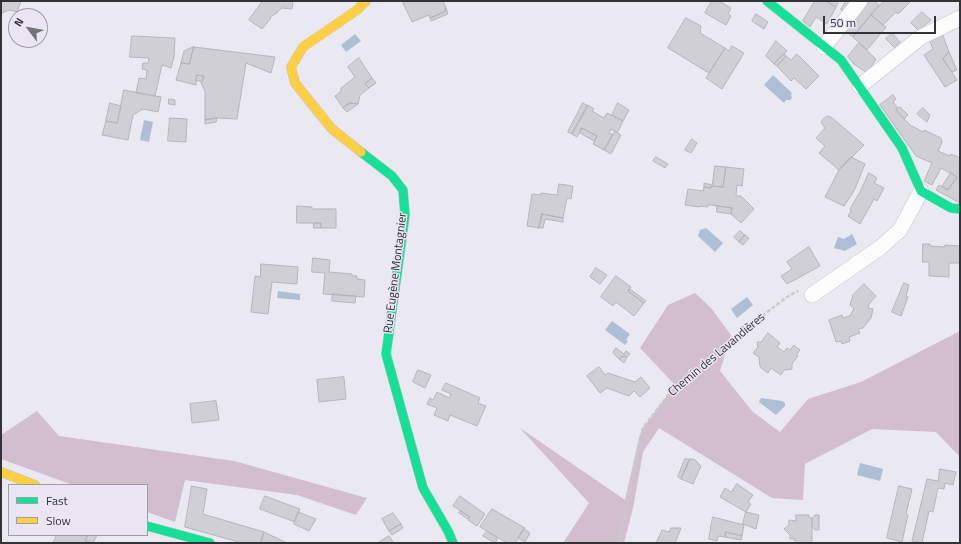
<!DOCTYPE html>
<html>
<head>
<meta charset="utf-8">
<style>
  body { margin:0 }
  #map { position:relative; width:961px; height:544px; overflow:hidden; background:#eae8f0; font-family:"Titillium Web",sans-serif }
  canvas { display:block }
  .frame { position:absolute; inset:0; border:2px solid #333237; pointer-events:none }
  .legend { position:absolute; left:8px; top:484px; width:140px; height:52px; box-sizing:border-box; background:#e9e5f3; border:1px solid #a09da8; margin:0; padding:5px 7px; list-style:none; font-size:12px; color:#333237 }
  .legend li { display:flex; align-items:center; gap:8px; height:20px }
  .legend b { width:20px; border:1px solid #a09da8 }
  .north { position:absolute; left:8px; top:8px; width:40px; height:40px; box-sizing:border-box; background:#e9e5f3; border:1px solid #a09da8; border-radius:50%; rotate:302deg; font-size:11px; font-weight:700; line-height:16px; text-align:center; color:#333237 }
  .north::after { content:''; display:block; margin:auto; width:14px; height:18px; background:#737278; clip-path:polygon(50% 0,100% 100%,50% 72%,0 100%) }
  .scale { position:absolute; left:823px; top:16px; width:113px; height:18px; box-sizing:border-box; border:2px solid #333237; border-top:0; padding-left:5px; font-size:12px; line-height:14px; white-space:nowrap; color:#333237; -webkit-text-stroke:3px #e9e5f3; paint-order:stroke }
</style>
</head>
<body>
<div id="map">
<canvas width="961" height="544"></canvas>
<div class="frame"></div>
<ul class="legend">
<li><b style="height:5px;background:#16e098"></b>Fast</li>
<li><b style="height:5px;background:#ffcf43"></b>Slow</li>
</ul>
<div class="north">N</div>
<div class="scale">50 m</div>
</div>
<script>
const ctx = document.querySelector('canvas').getContext('2d');
ctx.lineJoin = 'round';
function fillPath(path, color) {
  ctx.fillStyle = color;
  ctx.fill(path, 'evenodd');
}
function strokePath(path, color, width, dash) {
  ctx.strokeStyle = color;
  ctx.lineWidth = width;
  ctx.lineCap = dash ? 'butt' : 'round';
  ctx.setLineDash(dash || []);
  ctx.stroke(path);
}
function write(font, color, halo, rows, align = 'center') {
  ctx.font = font + ' "Titillium Web",sans-serif';
  ctx.lineWidth = 3;
  ctx.setLineDash([]);
  ctx.textBaseline = 'middle';
  ctx.strokeStyle = halo;
  ctx.fillStyle = color;
  for (const [text, x, y, turn = 0] of rows) {
    ctx.save();
    ctx.translate(x, y);
    ctx.rotate((+turn || 0) * Math.PI / 180);
    ctx.textAlign = isNaN(turn) ? turn : align;
    if (halo) ctx.strokeText(text, 0, 0);
    ctx.fillText(text, 0, 0);
    ctx.restore();
  }
}
const forest = new Path2D(`
  M695,293l16,15 20,27 -11,36 33,41 27,20 28,-33 53,-17 99,-51v126l-24,-25 -64,-3 -67,35 -2,36 -31,-2 -113,-70 -16,24 -10,56 -9,35h-61l26,-40 -69,-75 105,72 14,-62 4,-10 32,-43 -35,-37 28,-43z
  M37,411l22,25 175,25 133,37 -11,17 -59,-20 -112,-15 -10,42 -28,-10v-27h-74l-72,-26v-24z`);
const water = new Path2D(`
  M355,34l6,7 -15,11 -5,-7z
  M773,75l19,18 -1,2 1,3 -2,2h-4l-2,3 -20,-18z
  M144,120l9,2 -4,20 -9,-2z
  M706,228l17,15 -8,9 -17,-16 2,-6z
  M852,234l5,10 -12,7 -11,-3 4,-11 6,2z
  M278,291l22,3v6l-23,-2z
  M747,297l6,8 -16,13 -6,-9z
  M612,321l18,13 -4,6 2,1 -3,4 -20,-15z
  M761,398l21,3 3,2v3l-9,9 -17,-13z
  M860,463l23,6 -3,12 -23,-6z`);
const building = new Path2D(`
  M1,1h20l-4,11 -8,-2 -7,3 -1,3z
  M263,1h30l-1,8 -10,-1 -5,4v1l-7,4 1,1 -9,11 -13,-9z
  M408,1h35l3,7 -2,4 -14,6 -1,-3 -17,7 -9,-19z
  M712,1h7l12,7 -3,6 3,2 -5,9 -21,-12z
  M815,1h11l10,6 -9,17 -11,-7 -6,10 -7,-6z
  M826,1h13l-3,6z
  M846,1h8l-7,13 -6,-4z
  M864,1h10l5,4 -26,32 -10,-8z
  M884,1h25l1,1 -12,12 -2,-2 -13,13 -12,-10z
  M446,8l2,6 -17,7 -1,-3 14,-6z
  M922,12l9,8 -12,11 -8,-8z
  M756,14l12,8 -4,7 -12,-8z
  M871,15l15,12 -19,23 -14,-13z
  M686,18l15,8 -1,7 25,15 -16,25 -41,-25z
  M892,33l8,9 -5,6 -9,-9z
  M942,33l7,19 -6,7 14,21 -12,7 -21,-32 9,-6 -4,-10z
  M132,36l43,2 -1,19 -3,11 -9,-3 -7,31 -19,-3 3,-15 7,1 1,-9 -5,-1 1,-6h5l1,-5 -19,-1z
  M776,41l11,10 -13,13 -8,-8z
  M859,43l17,16 -9,14 -13,-9 -6,-7z
  M732,46l12,7 -22,36 -16,-11 19,-30 4,3z
  M194,47l81,10 -4,16 -25,-10 -9,56 -20,-1 -12,2v-29l-4,-8 3,-7 -7,-1 -1,10 -20,-5 5,-17 8,1z
  M194,47l-5,17 -8,-1 3,-12z
  M949,52l8,18 -5,2 -9,-13z
  M784,54l2,2 -9,10 -3,-2z
  M797,54l22,22 -13,13 -12,-11 -3,3 -14,-15 9,-10 5,4z
  M359,58l13,20 -7,6 4,4 -9,7 -2,9 -8,-1 -7,5 -8,-12 6,-5v-3l14,-11 -7,-10z
  M197,75l7,1 -2,6 -6,-2z
  M372,78l4,5 -7,5 -4,-4z
  M124,90l37,7 -3,15 -15,-3 -10,6 -5,25 -26,-5 4,-14 11,2z
  M893,95l3,4 -3,3 5,6 -2,2 14,15 13,7 1,-2 17,8 1,4 -4,9 12,5 1,-2 9,4v45l-24,-13 3,-5 9,5 9,-13 -16,-9 -9,17 -8,-4 8,-18 -16,-7 -36,-51z
  M169,99l6,1v5l-6,-1z
  M110,103l11,3 -4,17 -11,-2z
  M350,103l8,1 -11,8 -4,-4z
  M583,103l5,3 -16,28 -4,-2z
  M618,103l11,7 -6,11 -11,-6z
  M588,105l6,4 -2,2 12,7 3,-5 16,8 -6,12 -6,-4 -2,4 4,2 -9,15 -11,-6 4,-8 -15,-8 -5,9 -5,-3z
  M900,107l8,8 -4,4 -8,-9z
  M923,108l7,7 -3,7 -10,-8z
  M827,116l4,1 33,28 -25,25 -20,-17 6,-7 -9,-8 9,-10 -4,-6z
  M170,118l17,1 -1,23 -18,-1z
  M217,118l-1,4 -11,2v-4z
  M582,128l15,8 -3,5 -14,-8z
  M615,131l6,4 -10,19 -7,-4z
  M692,139l5,4 -6,10 -6,-3z
  M656,157l12,7 -3,4 -12,-7z
  M851,157l14,7 -11,27 -10,15 -19,-9 14,-27z
  M715,166l11,1 -3,20 -12,-1v2l-7,-1v-4l8,2z
  M726,167l18,2 -2,17 -5,-1 -1,11h5l13,13 -13,14 -10,-9 1,-6 -20,-3h-4v2l-8,-1v1l-15,-2 3,-16 15,2 1,-4 7,1v-2l12,1z
  M869,173l8,5 -3,5 10,5 -7,13 -3,-2 -14,25 -12,-8 3,-5 -1,-2 11,-19z
  M951,173l6,4 -9,13 -6,-3z
  M559,184l14,2 -2,13 -4,-1 -4,20 -21,-4 -3,14 -12,-2 5,-32 9,1v-2l16,2z
  M297,206l15,1v2h24v19h-15v-5h-24z
  M717,206l15,2 -1,6 -14,-2z
  M542,214l21,4v4l-18,-3 -2,9h-4z
  M314,223h7v5h-7z
  M740,231l5,4 -6,7 -5,-5z
  M745,235l4,3 -6,7 -4,-3z
  M923,244h7v2l15,1v-2l15,1v17h-11v14l-20,-1v-14h-6z
  M809,247l11,19 -33,18 -6,-8 11,-7 -5,-7z
  M313,258l17,2 -1,12 23,2v2h5v3l8,1 -1,17 -41,-3 2,-21 -13,-1z
  M261,264l37,3 -1,17 -25,-2 -4,32 -17,-2 4,-36 5,1z
  M596,268l11,7 -7,9 -10,-7z
  M616,276l15,11 -3,4 16,12 -10,13 -18,-14 -3,4 -12,-9z
  M904,283l5,2 -3,11 2,1 -7,19 -9,-4z
  M864,284l12,12 -7,8 -1,4 5,1 -2,9 -8,10 -5,1 2,4 -11,4 1,4 -8,3 -1,-3 -5,1 -7,-22 13,-5 1,3 7,-2 4,-8 -4,-3 3,-10z
  M630,289l16,12 -2,2 -16,-12z
  M333,294l23,2 -1,7 -23,-2z
  M768,333l12,10 -3,4 7,5 3,-4 3,2 4,-5 6,5 -4,5 2,1 -6,8v5l-8,1 -3,5 -10,-7 -3,5 -8,-6 -1,-10 -6,-4 5,-6 -1,-5h4z
  M616,348l8,6 2,-3 4,3 -3,3 -2,-1 -4,1 -2,2 -6,-6z
  M625,356l2,1 -3,6 -5,-4 2,-2z
  M599,367l6,8 3,-2 27,9 6,-5 9,11 -10,9 -6,-6 -5,5 -22,-8 -7,5 -13,-17z
  M418,370l13,5 -6,13 -12,-6z
  M344,377l2,22 -27,3 -2,-22z
  M446,383l34,15 -2,5 8,3 -9,20 -27,-11 -2,6 -14,-6 3,-7 -10,-4 3,-6 3,2 4,-8 12,6 2,-4 -9,-4z
  M216,401l3,19 -27,3 -2,-19z
  M685,459h5l-9,20 -3,-2z
  M690,459h4l7,7 -8,18 -12,-5z
  M940,469l16,3 -3,13 -8,-2 -1,6 -6,-1 -5,24 -4,-1 -7,32 -10,-2 15,-62 11,2z
  M737,484l16,11 -5,7 3,2 -5,8 -26,-15 5,-9 6,4z
  M192,486l15,3 -4,25 61,18 -3,11h-19l-57,-16z
  M899,486l13,3 -6,25 2,1 -6,27 -15,-4z
  M265,496l35,13 -5,13 -35,-13z
  M460,496l25,18 -8,12 -9,-6 2,-3 -17,-11z
  M492,509l33,19 -10,15h-8l-27,-16z
  M461,511l9,6 -2,2 -9,-6z
  M298,512l18,7 -7,12 -15,-7z
  M746,512l13,3 -3,14 -13,-5z
  M393,513l8,11 -12,7 -7,-12z
  M796,515h13v3h3v25h-17v-4h-5v-4l-6,-6 5,-4v-5l7,1z
  M815,515h4v15h-4l-3,-3v-9z
  M713,517l31,8 -2,11 -16,-4 -1,5 -7,-1 -1,5 -8,-2z
  M401,524l2,4 -11,7 -3,-4z
  M671,528h10l-6,15h-19l6,-13 7,2z
  M524,529l6,4 -5,9 -7,-4z
  M487,531l11,7 -3,5 -12,-7z
  M264,532l23,11h-26z
  M726,532l16,4 -1,4 -16,-3z
  M57,535h31l-3,6 3,1v1h-31l-3,-1z
  M88,535h9l-4,8 -8,-2z
  M389,536l5,7h-16z`);
const path = new Path2D(`
  M619,543l19,-95 5,-20 26,-34 67,-58 51,-39 11,-6`);
const street = new Path2D(`
  M824,47l36,-46
  M860,86l61,-49 39,-19
  M812,295l69,-48 19,-17 21,-39`);
const fast = new Path2D(`
  M767,1l74,59 61,88 19,43 30,17 9,1
  M361,152l31,24 11,14 2,25 -19,139 37,134 25,43 5,12
  M147,526l63,17`);
const slow = new Path2D(`
  M361,152l-29,-23 -37,-46 -4,-16 12,-20 54,-37 9,-9
  M1,472l34,13`);
const streetNames = [
  ["Rue Eugène Montagnier",396,273,-83],
  ["Chemin des Lavandières",717,355,-40]
];
fillPath(forest, '#d2becc');
fillPath(water, '#adbfd4');
fillPath(building, '#d0cfd6');
strokePath(building, '#b6b5bb', 1);
strokePath(street, '#c6c4cb', 16);
strokePath(fast, '#c6c4cb', 10);
strokePath(slow, '#c6c4cb', 10);
strokePath(path, '#cacacc', 2.5, [4, 2]);
strokePath(street, '#fcfcfd', 15);
strokePath(fast, '#16e098', 9);
strokePath(slow, '#ffcf43', 9);
write('12px', '#333237', '#e9e5f3', streetNames);
</script>
</body>
</html>
